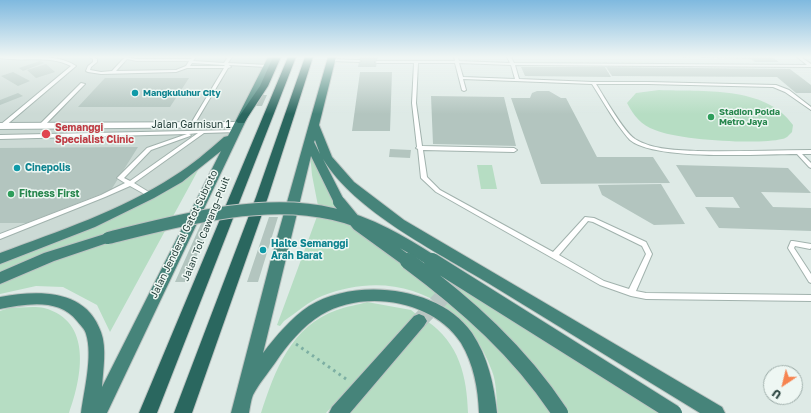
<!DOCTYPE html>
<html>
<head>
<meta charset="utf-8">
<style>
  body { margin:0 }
  #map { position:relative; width:811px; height:413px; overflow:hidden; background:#deeae6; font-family:"Golos Text",sans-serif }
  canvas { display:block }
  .north { position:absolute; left:763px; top:365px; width:40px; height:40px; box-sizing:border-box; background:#eef7f3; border:1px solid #9baba7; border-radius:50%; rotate:215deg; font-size:11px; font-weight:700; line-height:16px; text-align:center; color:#1f3a35 }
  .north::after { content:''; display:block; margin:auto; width:14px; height:18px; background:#f68450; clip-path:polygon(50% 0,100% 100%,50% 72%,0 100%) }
</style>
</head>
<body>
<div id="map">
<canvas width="811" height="413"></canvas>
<div class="north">U</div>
</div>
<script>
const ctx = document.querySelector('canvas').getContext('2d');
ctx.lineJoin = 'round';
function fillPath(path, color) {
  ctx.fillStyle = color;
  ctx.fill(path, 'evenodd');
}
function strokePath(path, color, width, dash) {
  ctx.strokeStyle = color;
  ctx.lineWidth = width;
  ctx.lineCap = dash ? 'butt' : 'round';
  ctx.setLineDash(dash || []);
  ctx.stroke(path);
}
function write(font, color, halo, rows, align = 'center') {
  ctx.font = font + ' "Golos Text",sans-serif';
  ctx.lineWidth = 3;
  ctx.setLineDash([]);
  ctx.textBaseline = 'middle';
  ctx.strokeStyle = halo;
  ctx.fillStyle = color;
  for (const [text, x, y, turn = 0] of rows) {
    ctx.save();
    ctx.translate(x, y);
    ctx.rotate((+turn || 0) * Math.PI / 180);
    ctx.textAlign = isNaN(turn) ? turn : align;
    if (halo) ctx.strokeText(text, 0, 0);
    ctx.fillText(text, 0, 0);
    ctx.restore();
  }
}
const built = new Path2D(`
  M0,57h271l-36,74 -14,15 -71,49 -150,64z`);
const green = new Path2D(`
  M659,90c43,2 106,-5 134,35l-1,7c-3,3 -6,7 -10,7 -24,6 -104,1 -127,-9 -14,-5 -21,-14 -28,-27l9,-10z
  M309,142l30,60 38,29 296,182h-175c-2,-13 -1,-30 -6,-42 -26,-73 -98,-104 -170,-75 -13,5 -26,17 -38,25l-4,5 -3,-1 42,-114 -7,-36z
  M202,163l-92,169 -13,-27 -34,-18 -27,-1 -36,8v-35l110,-45z
  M477,165h15l5,24h-16z
  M367,302l44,8 5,4 -90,99h-65c14,-43 30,-87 76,-103 10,-4 21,-5 30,-8z
  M9,308c11,0 25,-2 35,0 49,13 38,69 25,105h-69v-102z
  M427,321c32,22 40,55 41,92h-119z`);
const building = new Path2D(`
  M360,57h18l-2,10h-18z
  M669,57h103l7,5h-24l-4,-3z
  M40,61l4,2 -21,8 -4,-3z
  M46,64l9,8 -19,6 -9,-8z
  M521,67h84l6,10 -86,-1z
  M606,67l184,2 21,16v8h-15l-19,-16 -165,-1z
  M13,72l17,9 -12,5 -17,-10z
  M360,72h32l-2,59h-38z
  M105,78h84l-19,29h-92z
  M537,91h12l12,7h5l31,59h56l17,26 -129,1 -30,-86h19l2,-5z
  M18,93l5,3 -23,9v-5z
  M261,95h6l-5,11h-6z
  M431,96l73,1 12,49 -83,-2z
  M138,147l-27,43 -84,33h-27v-75z
  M390,149l21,1 -1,8 -21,-1z
  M676,165l112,3 23,25 -50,-1 12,15 38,1v23l-92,-3 -14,-21 35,1 -7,-11h-37z
  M661,184l24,40 -31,1 -52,-30 -4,-10z
  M204,217h10l-29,65h-10z
  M269,217h9l-20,65h-11z`);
const trunkTunnel = new Path2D(`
  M419,321l48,-49`);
const path = new Path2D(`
  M296,344l53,37`);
const service = new Path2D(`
  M0,57c22,0 58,-4 76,9l-72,61h-4v-2l71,-59c-22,-11 -47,-4 -71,-8z
  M90,57h4l3,2v3l-6,5 -1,3 11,2 11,-1 12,-13 -1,-1 14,2h54l1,-2h4l-3,4 31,2 4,-6h4l-4,6 40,2 2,1 -2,1 -39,-2 2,2 -3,1 -34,57 -2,1 -2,-1 34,-57h-37l-11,4 -75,2 -13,-2 -2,-1 2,-5 5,-4v-3zM127,59l10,2h52l-3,5 -10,4 -60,1zM192,63l32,2 1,1h-35z
  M454,57h4l1,4 51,2 -3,-6h4l3,6 293,2 -10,-8h4l10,7v3l-296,-2 4,14 74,3h55l128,3 13,5 22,17v3l-26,-18 -12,-5 -125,-3h-52c9,14 27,47 39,55 18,11 42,11 63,12 37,1 75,-1 113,-1v4h-9l9,9v5l-2,-1 -12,-13c-36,0 -142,7 -167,-14 -4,-4 -8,-10 -12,-15 -9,-13 -17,-27 -26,-41l-129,-5 3,11 -2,1 -2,-1 -7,-27h-37l-2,40 6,43 92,2 3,2 -3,2 -91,-2 4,27 13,13 113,62 32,-35 9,1 52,24 6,12 -16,37 10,2 165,2v6l-165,-2 -15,-3 -31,-11 -164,-93 -15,-14 -3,-29 -2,-1 1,-1 -5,-44 2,-40h-37l-2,-1 2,-1h78zM459,63l52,2 4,14 -52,-2zM588,221l5,1 49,24 4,8 -17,35 -25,-8 -45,-26z
  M330,59l29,1 2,1 -2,1 -28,-1h-1z
  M81,83l4,1 -42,43h-4v-2z
  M235,130h2v2l-33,1 -70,50 18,11 1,1 -1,1h-4l-18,-10 -25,11 -105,42v-5l101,-39 24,-12 -8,-5 30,-30 40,-14 -187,5v-4zM198,133l-68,48 -6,-3 27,-28 39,-14 1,-1 -2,-1z
  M791,241h2l18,3v4l-1,1 -15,-3 -1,2 17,26v9l-2,-1 -21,-34z`);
const minor = new Path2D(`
  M238,122l3,1 2,2 -2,2 -241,2v-6z`);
const trunk = new Path2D(`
  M268,57h8l-169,356h-26c3,-23 12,-57 5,-79 -1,-5 -6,-9 -9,-13 -18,-23 -51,-17 -77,-12v-12c37,-7 86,-9 101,35 6,16 2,38 1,55l119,-236 -39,31 -28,16 -59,29 -95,37v-11c59,-22 120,-42 174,-77 18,-11 34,-25 50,-39l4,-1z
  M328,57h8l-17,68 13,32 22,25 50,38 318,187 3,6h-25c-71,-43 -141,-87 -212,-130 -51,-31 -134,-72 -165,-124l22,43 -2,3h-8l-24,-49 -48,197c13,-17 28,-35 46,-47 46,-29 131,-20 163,27 16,24 22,51 25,80h-18c-1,-25 -5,-48 -18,-70 -28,-43 -97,-54 -140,-28 -18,11 -34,30 -46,48 -7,10 -17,22 -22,32 -2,5 -3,12 -4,18h-18l40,-154zM315,140l5,14 -6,-12z
  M108,233l5,2 1,3 -1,3 -59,20 -54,23v-12l44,-19z
  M419,314l5,2 3,5 -3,5 -74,87h-21l3,-6 82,-91z`);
const motorway = new Path2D(`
  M273,57h8l-13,29 -24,37h-6l-2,-2 24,-35z
  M288,57h8l-139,356h-18z
  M305,57h8l-45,140 -76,216h-18l82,-216z`);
const trunkBridgeFar1 = new Path2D(`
  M339,202l19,23 51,37
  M108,238c69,-17 154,-41 225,-24 36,8 70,28 101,48`);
const trunkBridge = new Path2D(`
  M408,261c58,43 112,91 152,152
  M432,261l242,152`);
const markers = [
  [135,93,4,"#0f9aa8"],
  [711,117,4,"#2e9e5b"],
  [46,134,5,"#e0444e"],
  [17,168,4,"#0f9aa8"],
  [11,194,4,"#2e9e5b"],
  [263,250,4,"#0f9aa8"]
];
const farCulturenames = [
  ["Mangkuluhur City",143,93]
];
const farLeisurenames = [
  ["Stadion Polda",719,112],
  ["Metro Jaya",719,122]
];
const streetNames = [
  ["Jalan Garnisun 1",191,125],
  ["Jalan Tol Cawang–Pluit",206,229,-68],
  ["Jalan Jenderal Gatot Subroto",184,234,-64]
];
const healthNames = [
  ["Semanggi",55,128],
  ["Specialist Clinic",55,140]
];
const cultureNames = [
  ["Cinepolis",25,168],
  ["Halte Semanggi",271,244],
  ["Arah Barat",271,256]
];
const leisureNames = [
  ["Fitness First",19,194]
];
fillPath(built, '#ccdad5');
fillPath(green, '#b6ddc3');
fillPath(building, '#b3c5bf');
strokePath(trunkTunnel, '#b8c7c3', 16, [16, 8]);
strokePath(service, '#a1b2ad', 2);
strokePath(minor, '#a1b2ad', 2);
strokePath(trunk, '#bcc4c2', 2);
strokePath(motorway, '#bcc4c2', 2);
strokePath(path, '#7dafa3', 3, [2.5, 4]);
fillPath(service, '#fff');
fillPath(minor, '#fff');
fillPath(trunk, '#46847a');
fillPath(motorway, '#2a675f');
strokePath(trunkBridgeFar1, '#bcc4c2', 14, []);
strokePath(trunkBridge, '#bcc4c2', 18, []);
strokePath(trunkBridgeFar1, '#46847a', 12);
strokePath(trunkBridge, '#46847a', 16);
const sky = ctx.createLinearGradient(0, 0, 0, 114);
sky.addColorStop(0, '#7fb9df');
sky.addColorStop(0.5, '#f0f6f4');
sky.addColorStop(1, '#f0f6f400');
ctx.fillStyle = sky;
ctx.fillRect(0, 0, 811, 114);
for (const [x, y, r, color] of markers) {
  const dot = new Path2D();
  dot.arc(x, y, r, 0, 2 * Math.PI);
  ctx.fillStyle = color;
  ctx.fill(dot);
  strokePath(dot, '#eef7f3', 1.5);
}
write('bold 9px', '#0d838f', '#eef7f3', farCulturenames, 'left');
write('bold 9px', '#27864d', '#eef7f3', farLeisurenames, 'left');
write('10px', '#1f3a35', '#eef7f3', streetNames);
write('bold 10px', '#be3a42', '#eef7f3', healthNames, 'left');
write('bold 10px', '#0d838f', '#eef7f3', cultureNames, 'left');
write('bold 10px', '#27864d', '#eef7f3', leisureNames, 'left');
</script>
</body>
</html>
